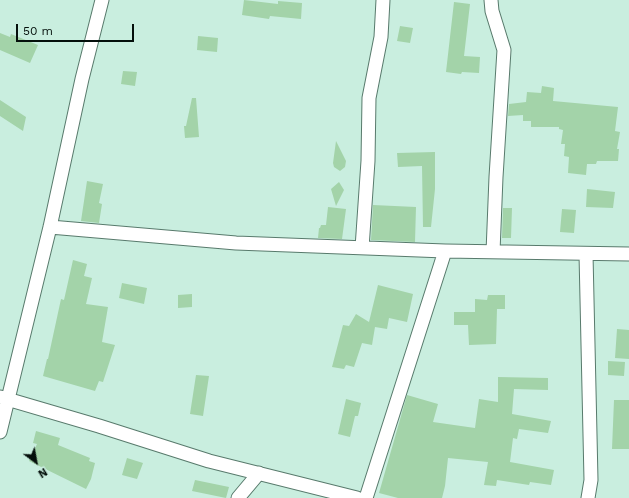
<!DOCTYPE html>
<html>
<head>
<meta charset="utf-8">
<style>
  body { margin:0 }
  #map { position:relative; width:629px; height:498px; overflow:hidden; background:#c9eedf; font-family:"Work Sans",sans-serif }
  canvas { display:block }
  .north { position:absolute; left:16px; top:442px; width:40px; height:40px; -webkit-text-stroke:3px #c9eedf; paint-order:stroke; rotate:148deg; font-size:11px; font-weight:700; line-height:16px; text-align:center; color:#040f0b }
  .north::after { content:''; display:block; margin:auto; width:14px; height:18px; background:#040f0b; clip-path:polygon(50% 0,100% 100%,50% 72%,0 100%) }
  .scale { position:absolute; left:16px; top:24px; width:118px; height:18px; box-sizing:border-box; border:2px solid #040f0b; border-top:0; padding-left:5px; font-size:12px; line-height:14px; white-space:nowrap; color:#040f0b; -webkit-text-stroke:3px #c9eedf; paint-order:stroke }
</style>
</head>
<body>
<div id="map">
<canvas width="629" height="498"></canvas>
<div class="north">N</div>
<div class="scale">50 m</div>
</div>
<script>
const ctx = document.querySelector('canvas').getContext('2d');
ctx.lineJoin = 'round';
function fillPath(path, color) {
  ctx.fillStyle = color;
  ctx.fill(path, 'evenodd');
}
function strokePath(path, color, width, dash) {
  ctx.strokeStyle = color;
  ctx.lineWidth = width;
  ctx.lineCap = dash ? 'butt' : 'round';
  ctx.setLineDash(dash || []);
  ctx.stroke(path);
}
const building = new Path2D(`
  M244,0l34,4v-3l24,2 -1,16 -31,-3 -1,3 -27,-4z
  M454,2l16,2 -6,52 16,1 -1,16 -17,-1 -1,2 -15,-2z
  M400,26l13,2 -3,15 -13,-2z
  M0,33l10,4 1,-3 27,11 -8,18 -30,-13z
  M198,36l20,2 -1,14 -20,-2z
  M123,71l14,1 -2,14 -14,-2z
  M542,86l12,2 -1,13 65,6 -3,24 5,1 -3,17h2l-1,12h-21l-1,3h-9l-1,11 -18,-2 1,-16 -5,-1 1,-12h-4l2,-14 -4,-1v-2h-28v-6h-8v-6l-15,1 1,-12 17,-2 1,-10 14,1z
  M192,98h4l3,39 -14,1 -1,-12h2z
  M0,100l26,17 -3,14 -23,-15z
  M336,141l10,20 -1,6 -5,4 -6,-4 -1,-4z
  M435,152v37l-4,38h-8l-1,-61 -24,1 -1,-14z
  M87,181l16,3 -4,19 3,1 -3,19 -18,-2z
  M339,182l5,8 -8,16 -5,-17z
  M587,189l28,3 -2,16 -27,-1z
  M373,205l43,2 -1,35 -44,-2z
  M328,207l18,2 -4,30 -24,-1 1,-10h1l1,-3h5z
  M503,208h9l-1,30h-9z
  M562,209l14,1 -2,23 -14,-1z
  M73,260l14,4 -3,12 8,2 -6,26 22,3 -6,35 13,3 -12,37 -4,-1 -4,10 -52,-15 4,-17h1l13,-60 3,1z
  M122,283l25,5 -3,16 -25,-6z
  M378,285l35,9 -6,28 -18,-4 -2,11 -12,-2 -3,18 -10,-2 -8,24 -8,-2 -2,4 -12,-2 11,-42 6,1 7,-12 13,8z
  M192,294v13l-14,1v-13z
  M488,295h17v14h-8l-1,35 -27,1 -1,-20h-14v-13h21v-13l12,1z
  M617,329l12,1v29l-14,-1z
  M608,361l17,1 -1,14 -16,-1z
  M196,375l13,1 -6,40 -13,-2z
  M498,377l50,1v12l-34,-1 -2,25 39,7 -3,12 -29,-4 -2,10 -4,-1 -3,24 44,8 -3,15 -21,-3 -1,3 -32,-5 -1,6 -12,-1 4,-23 -40,-4 -3,28 -3,12h-44l-19,-5 28,-98 31,9 -5,18 42,6 4,-29 19,3z
  M346,399l15,4 -3,13h-3l-5,21 -12,-3z
  M614,400h15v49h-17z
  M36,431l24,7 -2,7 32,13 -1,3 6,2 -4,16 -5,10 -57,-28 8,-17 -4,-1z
  M127,458l16,5 -6,16 -15,-4z
  M195,480l34,7 -3,11 -34,-7z`);
const street = new Path2D(`
  M491,0l1,11 12,39 -8,127 -3,75
  M50,227l186,16 209,8 184,3
  M362,248l6,-87 1,-63 12,-61 2,-37
  M586,254l5,226 -3,18
  M0,397l99,29 110,35 148,37
  M0,432l50,-205 32,-148 20,-79
  M238,498l21,-25
  M366,498l79,-247`);
fillPath(building, '#a3d3a9');
strokePath(street, '#587a6c', 15);
strokePath(street, '#fff', 13);
</script>
</body>
</html>
